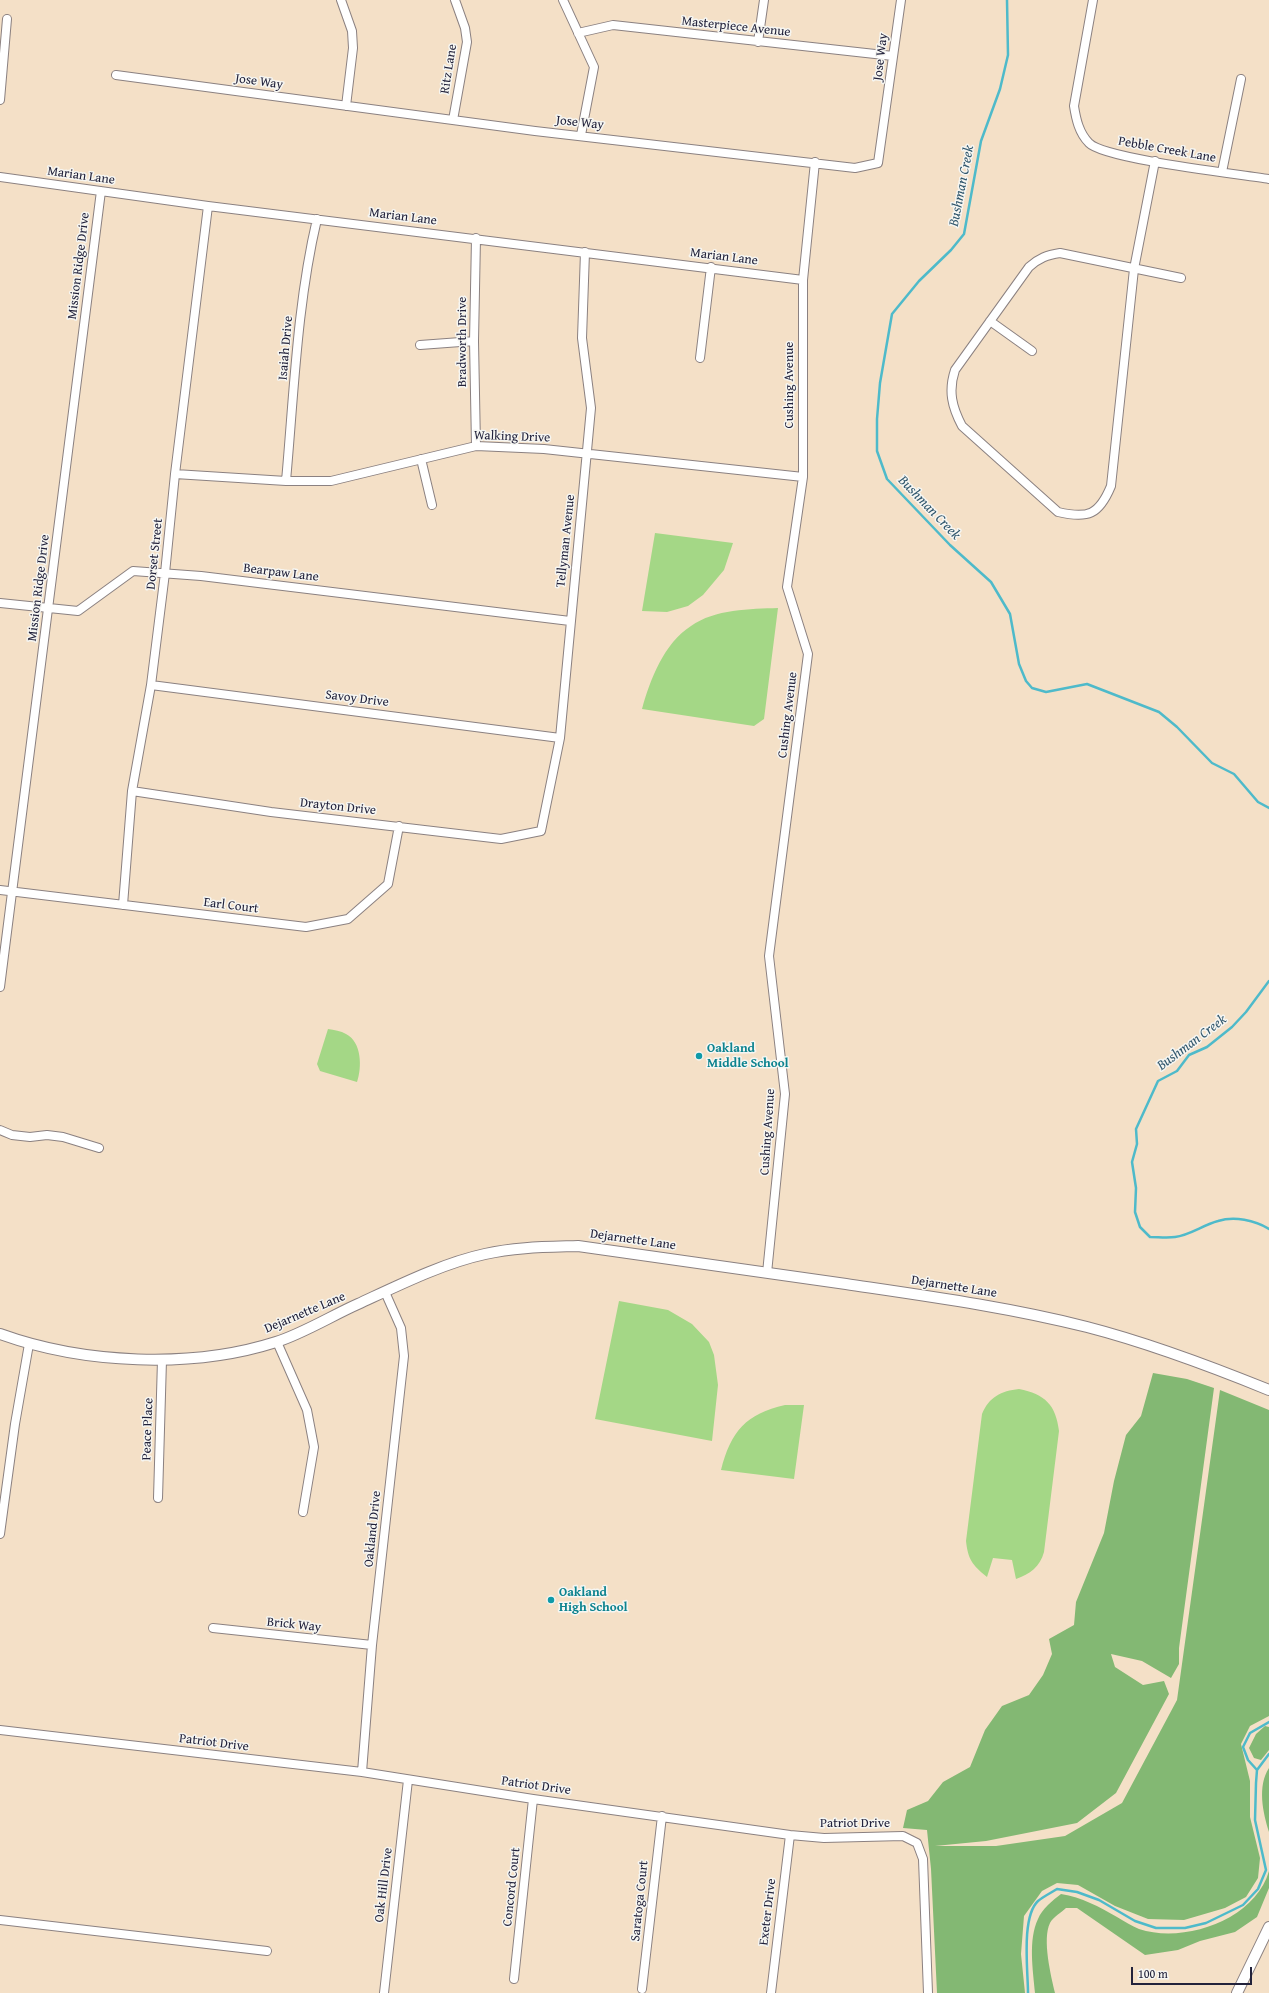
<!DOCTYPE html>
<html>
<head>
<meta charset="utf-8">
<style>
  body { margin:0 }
  #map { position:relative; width:1269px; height:1993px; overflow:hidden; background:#f4e0c7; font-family:"Gentium Book Plus",serif }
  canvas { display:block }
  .scale { position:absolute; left:1131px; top:1967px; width:121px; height:18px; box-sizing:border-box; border:2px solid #22223b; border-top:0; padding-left:5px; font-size:12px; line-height:14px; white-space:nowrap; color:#22223b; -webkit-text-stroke:3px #f6f6f2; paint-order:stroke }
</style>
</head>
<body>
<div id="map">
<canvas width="1269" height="1993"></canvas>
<div class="scale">100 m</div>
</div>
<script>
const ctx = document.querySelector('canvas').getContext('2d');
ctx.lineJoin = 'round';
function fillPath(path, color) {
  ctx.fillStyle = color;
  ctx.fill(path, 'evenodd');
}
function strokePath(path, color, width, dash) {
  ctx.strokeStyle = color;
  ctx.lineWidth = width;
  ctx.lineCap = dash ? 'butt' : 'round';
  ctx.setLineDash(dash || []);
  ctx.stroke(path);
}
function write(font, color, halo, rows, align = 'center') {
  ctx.font = font + ' "Gentium Book Plus",serif';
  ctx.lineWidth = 3;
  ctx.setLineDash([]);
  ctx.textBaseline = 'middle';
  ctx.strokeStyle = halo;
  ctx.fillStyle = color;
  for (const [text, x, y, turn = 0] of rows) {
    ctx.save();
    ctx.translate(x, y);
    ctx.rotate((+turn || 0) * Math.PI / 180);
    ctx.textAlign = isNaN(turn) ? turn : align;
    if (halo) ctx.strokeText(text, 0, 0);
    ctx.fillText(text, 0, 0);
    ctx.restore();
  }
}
const green = new Path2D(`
  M655,533l78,10 -9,27 -21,25 -15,11 -21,6 -25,-1z
  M778,608l-14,111 -10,7 -112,-17c8,-29 22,-66 49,-83 24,-17 59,-17 87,-18z
  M328,1029c6,1 13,2 18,5 16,8 16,34 11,48l-37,-11 -3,-7z
  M619,1301l49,9 24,14 17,18 5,13 4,30 -6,56 -117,-22z
  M1019,1389c26,5 37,16 40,42l-15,121c-4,15 -14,22 -28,27l-4,-19 -19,-2 -6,19c-15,-12 -19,-18 -21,-36l16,-127c7,-17 19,-23 37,-25z
  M785,1405h19l-10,74 -73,-9c10,-39 25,-56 64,-65z`);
const forest = new Path2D(`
  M1153,1373l34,6 27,9 -35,260v16l-8,14 -29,-17 -31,-7 4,13 28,18 21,-4 5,13 -53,99 -39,30 -91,18 -51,5h61l69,-10 57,-33 55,-103 43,-310 49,20v306l-19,10 -9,18 9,37v36l10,41 -2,20 -12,19 -21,11 -41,12 -36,-1 -33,-13 -37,-21 -21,-2 -15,8 -18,25 -3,38 4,39h-88l-6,-124 -4,-39 -24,-2 4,-18 21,-9 15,-19 27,-15 15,-37 17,-24 27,-11 14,-20 9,-21 -3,-15 25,-14 2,-23 28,-69 10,-52 12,-46 15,-19z
  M1265,1726l4,1v23l-8,10 -7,-2 -5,-10 7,-14z
  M1269,1768v64c-6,-19 -12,-46 0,-64z
  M1269,1871v17l-12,29 -22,15 -35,9 -22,9 -33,5 -68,-47h-11c-4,4 -13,9 -16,15 -8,16 1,53 5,70h-20c-2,-23 -7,-53 3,-74 4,-10 15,-19 23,-25 21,3 38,13 56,23 7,4 15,9 22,12 45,15 116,-9 130,-58z`);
const stream = new Path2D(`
  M1007,0l1,55 -8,34 -19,52 -17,93 -13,16 -32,31 -27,33 -12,69 -3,36v32l10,28 63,66 41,37 19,32 9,50 7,17 6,7 14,4 41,-8 72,28 18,15 35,36 22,11 24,28 11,6
  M1269,981l-23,31 -14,15 -25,20 -18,8 -12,16 -19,10 -22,48 1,15 -5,18 4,26 -1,24 5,15 10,10c8,0 17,1 25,0 15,-2 28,-12 43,-16 16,-5 37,-1 51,8
  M1257,1770l-9,-10 -5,-13 7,-14 19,-11
  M1028,1993c0,-22 -7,-76 10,-92 6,-5 13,-8 19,-12l20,3 22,8 36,21 21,7h29l21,-5 37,-18 15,-16 8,-19 -11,-50 1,-37 1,-13 12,-16`);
const minor = new Path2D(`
  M341,0l11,31 1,17 -7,58
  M563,0l31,67 -13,68
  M1093,0l-19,106c2,13 5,27 15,37 15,16 150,31 180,36
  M578,33l35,-8 280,31
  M758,42l6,-42
  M116,75l419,56 320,37 23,-5 23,-163
  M0,100l7,-81
  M453,120l14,-78 -2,-14 -10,-28
  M1155,161l-21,108 -23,217c-12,29 -23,33 -53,26l-96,-86c-10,-19 -14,-35 -7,-56l74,-103c10,-9 18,-12 31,-14l121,25
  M1222,172l19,-93
  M0,177l208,29 595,74
  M476,238l-2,103 2,105
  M990,321l42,30
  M420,345l54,-4
  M700,358l11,-91
  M421,459l11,46
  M175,474l111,7h45l145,-35 68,3 259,28
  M286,481c8,-88 11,-177 31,-262
  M0,603l78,8 55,-40 68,5 369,45
  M151,685l409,53
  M132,791l139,21 230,27 40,-8 19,-93 31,-330 -9,-70 3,-86
  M0,890l306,37 42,-8 40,-35 11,-58
  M123,905l9,-114 19,-106 14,-112 10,-99 33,-268
  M0,987l101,-796
  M0,1130l12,5 18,2 17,-2 16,2 36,11
  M767,1273l18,-179 -16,-138 39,-302 -21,-67 16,-110v-197l12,-118
  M277,1342l30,68 7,37 -11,65
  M158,1498l4,-138
  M0,1534l15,-110 14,-80
  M213,1628l159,17
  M0,1730l362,42 171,27 257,36 34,3 79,-2 14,7 6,16 5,134
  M362,1772l10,-127 32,-289 -3,-28 -16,-36
  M0,1920l267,31
  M514,1979l19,-180
  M642,1989l20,-173
  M384,1993l24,-213
  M771,1993l19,-158`);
const major = new Path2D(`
  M0,1334c83,30 192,35 276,8 26,-8 57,-27 82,-38 39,-18 85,-41 127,-50 30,-7 61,-7 93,-8 89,12 178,25 268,38 81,12 162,23 241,43 62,16 123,39 182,63
  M1237,1993l32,-66`);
const markers = [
  [699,1056,4,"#0f9aa8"],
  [551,1600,4,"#0f9aa8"]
];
const streetNames = [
  ["Masterpiece Avenue",736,27,6],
  ["Jose Way",881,57,-83],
  ["Ritz Lane",449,69,-81],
  ["Jose Way",259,82,8],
  ["Jose Way",580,123,6],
  ["Pebble Creek Lane",1167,150,10],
  ["Marian Lane",81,176,8],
  ["Marian Lane",403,217,7],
  ["Marian Lane",724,257,7],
  ["Mission Ridge Drive",79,266,-83],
  ["Bradworth Drive",463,342,-90],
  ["Isaiah Drive",286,348,-85],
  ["Cushing Avenue",790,385,-90],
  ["Walking Drive",512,437,2],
  ["Tellyman Avenue",566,541,-84],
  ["Dorset Street",155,554,-84],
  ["Bearpaw Lane",281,573,7],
  ["Mission Ridge Drive",39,588,-83],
  ["Savoy Drive",357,699,7],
  ["Cushing Avenue",788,715,-83],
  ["Drayton Drive",338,807,6],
  ["Earl Court",231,906,7],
  ["Cushing Avenue",768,1132,-86],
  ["Dejarnette Lane",633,1240,8],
  ["Dejarnette Lane",954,1287,9],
  ["Dejarnette Lane",305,1313,-23],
  ["Peace Place",148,1429,-88],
  ["Oakland Drive",373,1529,-84],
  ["Brick Way",294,1625,6],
  ["Patriot Drive",214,1743,7],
  ["Patriot Drive",536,1786,8],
  ["Patriot Drive",855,1824],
  ["Oak Hill Drive",384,1885,-83],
  ["Concord Court",512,1887,-84],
  ["Saratoga Court",640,1901,-84],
  ["Exeter Drive",768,1912,-83]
];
const cultureNames = [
  ["Oakland",707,1049],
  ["Middle School",707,1064],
  ["Oakland",559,1593],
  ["High School",559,1608]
];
const waterNames = [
  ["Bushman Creek",962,186,-79],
  ["Bushman Creek",929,508,46],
  ["Bushman Creek",1192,1043,-37]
];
fillPath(green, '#a4d786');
fillPath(forest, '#83b873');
strokePath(stream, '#4ebaca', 2.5);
strokePath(minor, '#8b8181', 10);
strokePath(major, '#8b8181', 12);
strokePath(minor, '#fff', 8);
strokePath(major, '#fff', 10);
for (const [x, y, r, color] of markers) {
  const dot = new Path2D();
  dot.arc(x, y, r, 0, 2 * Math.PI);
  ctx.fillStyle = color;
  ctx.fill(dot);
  strokePath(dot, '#f6f6f2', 1.5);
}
write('13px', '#22223b', '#f6f6f2', streetNames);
write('bold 13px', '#0d838f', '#f6f6f2', cultureNames, 'left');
write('italic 14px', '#31576d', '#f6f6f2', waterNames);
</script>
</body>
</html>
